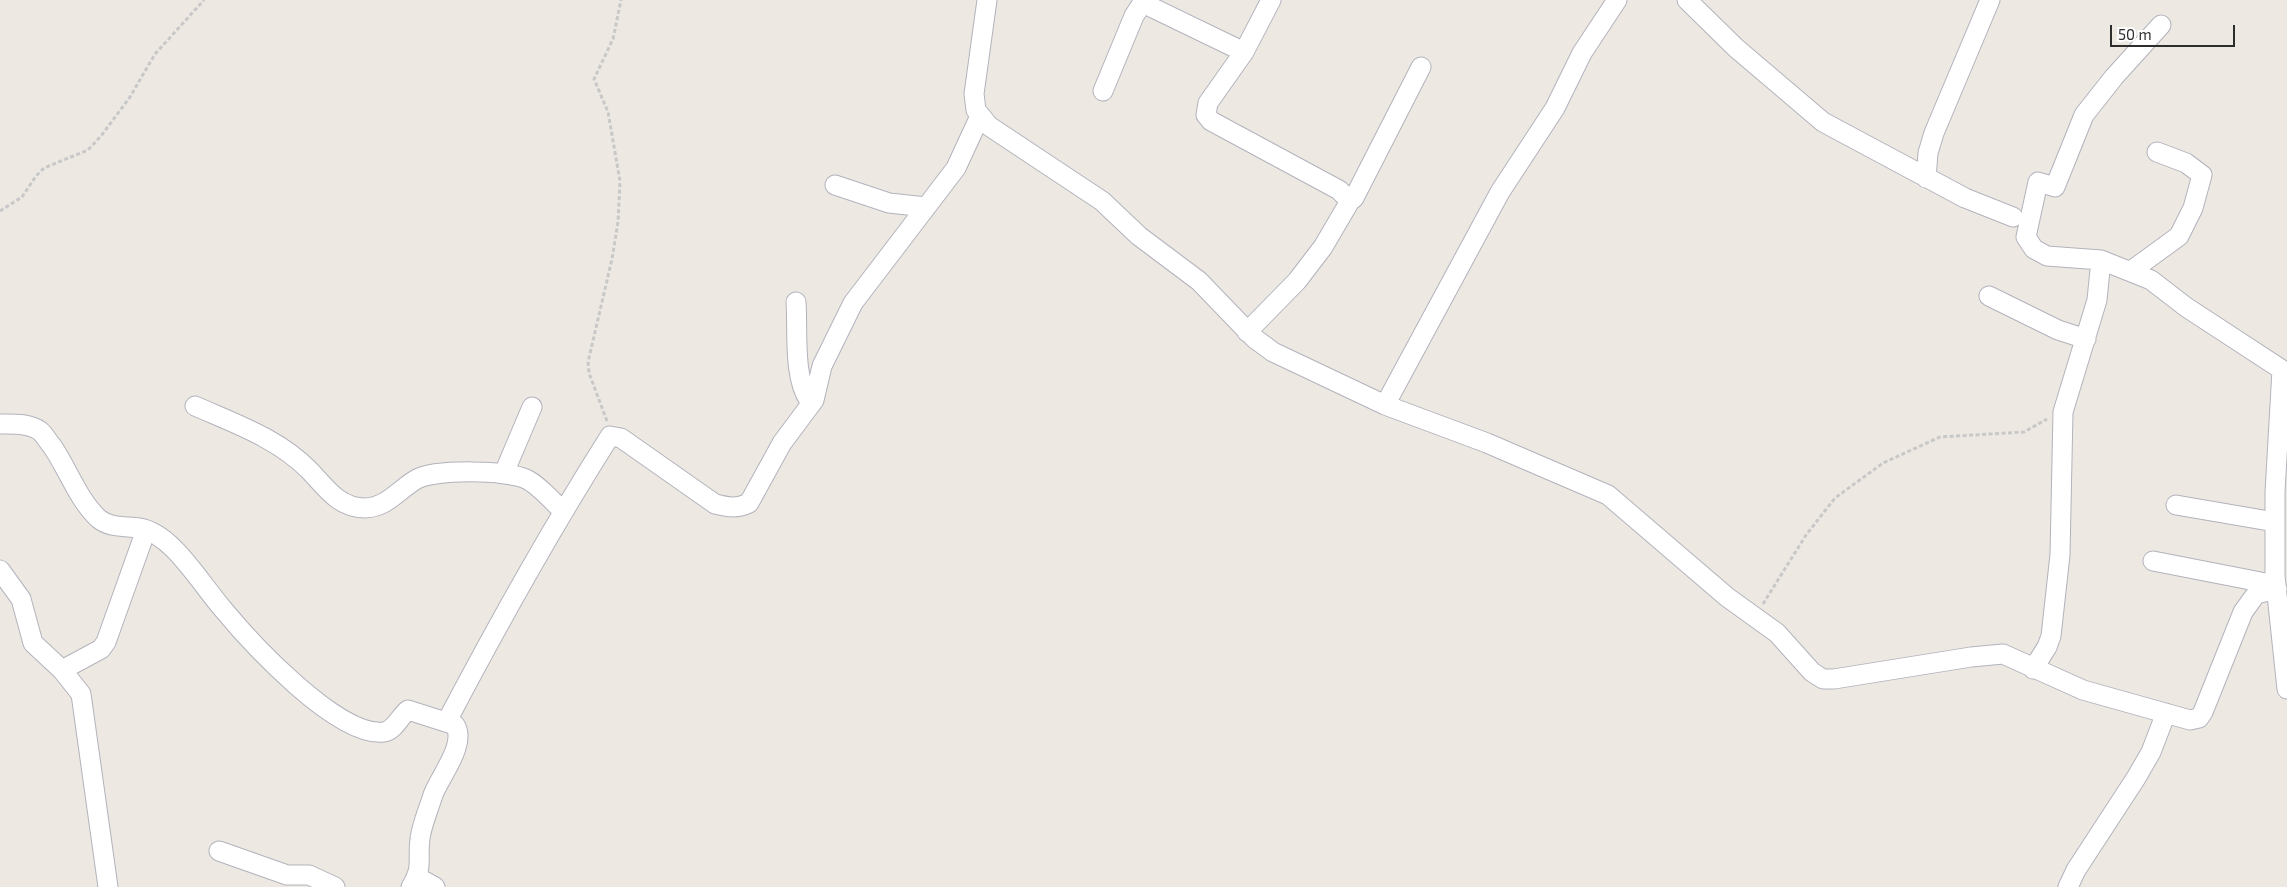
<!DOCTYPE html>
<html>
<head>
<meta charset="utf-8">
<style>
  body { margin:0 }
  #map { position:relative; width:2287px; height:887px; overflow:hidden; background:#ede8e2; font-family:"Exo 2",sans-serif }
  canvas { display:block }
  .scale { position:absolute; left:2110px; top:25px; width:125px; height:22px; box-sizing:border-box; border:2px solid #2d2d2d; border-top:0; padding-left:6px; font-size:15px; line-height:18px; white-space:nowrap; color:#2d2d2d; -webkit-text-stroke:4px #fff; paint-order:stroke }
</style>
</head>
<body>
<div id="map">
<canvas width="2287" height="887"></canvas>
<div class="scale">50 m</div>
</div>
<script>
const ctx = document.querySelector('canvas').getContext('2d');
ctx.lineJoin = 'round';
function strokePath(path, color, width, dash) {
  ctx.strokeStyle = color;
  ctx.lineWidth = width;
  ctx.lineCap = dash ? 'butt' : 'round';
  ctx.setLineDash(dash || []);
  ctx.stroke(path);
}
const path = new Path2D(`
  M0,211l22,-14 14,-21 8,-8 44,-18 13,-14 29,-39 25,-43 49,-54
  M607,421l-18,-48 -1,-11 24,-103 6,-37 2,-41 -12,-69 -14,-33 19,-40 8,-39
  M1763,604l43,-69 29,-37 48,-35 57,-26 84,-5 23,-13`);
const minor = new Path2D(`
  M987,0l-13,94 2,16 13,16 113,75 37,35 60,45 55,57 19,14 112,53 102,38 121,52 119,102 50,36 35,39 11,7h11l137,-22 32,-3 80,36 107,30 9,-2 4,-6 40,-100 13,-18 21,-5
  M1144,0l-1,2 10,6 91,44
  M1687,0l49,48 87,74 142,76 48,19
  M2161,25l-47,52 -30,38 -29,72 -17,-5 -12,55 8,12 13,7 54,4 50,20 35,27 101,66
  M1103,91l31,-75 9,-14
  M1926,178l2,-25 6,-20 56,-133
  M835,185l54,18 37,4
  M1350,201l4,-3 67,-131
  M2131,271l48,-35 14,-28 9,-33 -16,-12 -29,-11
  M1989,296l69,34 28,9
  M796,302c2,28 -3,75 13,98h5
  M1247,332l50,-51 26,-34 27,-46 -11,-11 -128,-69 -5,-6 2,-12 36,-51 27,-52
  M2282,370l-7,122v84l12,113
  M1385,405l115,-213 55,-84 27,-55 35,-53
  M195,406c41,18 84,33 115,65 16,17 29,37 55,37 23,-1 34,-19 52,-29 18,-10 90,-9 109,0 13,6 26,22 37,32
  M0,424c13,0 29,-1 40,7 5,4 8,11 12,15 16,23 26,54 47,73 11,9 27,7 40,9 13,2 26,12 35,21 18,18 32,40 48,59 28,34 116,130 162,124 11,-2 16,-16 24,-22l47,15c12,19 -15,51 -22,70 -4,13 -12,32 -13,44 -3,21 4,27 -9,48
  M504,473l28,-66
  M2176,505l99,17
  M2153,561l123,24
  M0,570l21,29 12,44 29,27 19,24 27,193
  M2033,669l14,-22 4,-11 9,-81 3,-143 34,-112 4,-40
  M62,670l39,-21 5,-7 40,-112
  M447,721c51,-97 104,-192 163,-285l11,2 94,66c12,3 22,5 34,-1l33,-60 32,-43 8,-34 31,-63 103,-135 24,-52
  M219,851l68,24h22l26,12
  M417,877l18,10
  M2068,887l8,-17 60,-92 15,-26 15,-39`);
strokePath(minor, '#b2b3bc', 21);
strokePath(path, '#c8c8c8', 3, [4, 2.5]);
strokePath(minor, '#fff', 19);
</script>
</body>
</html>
